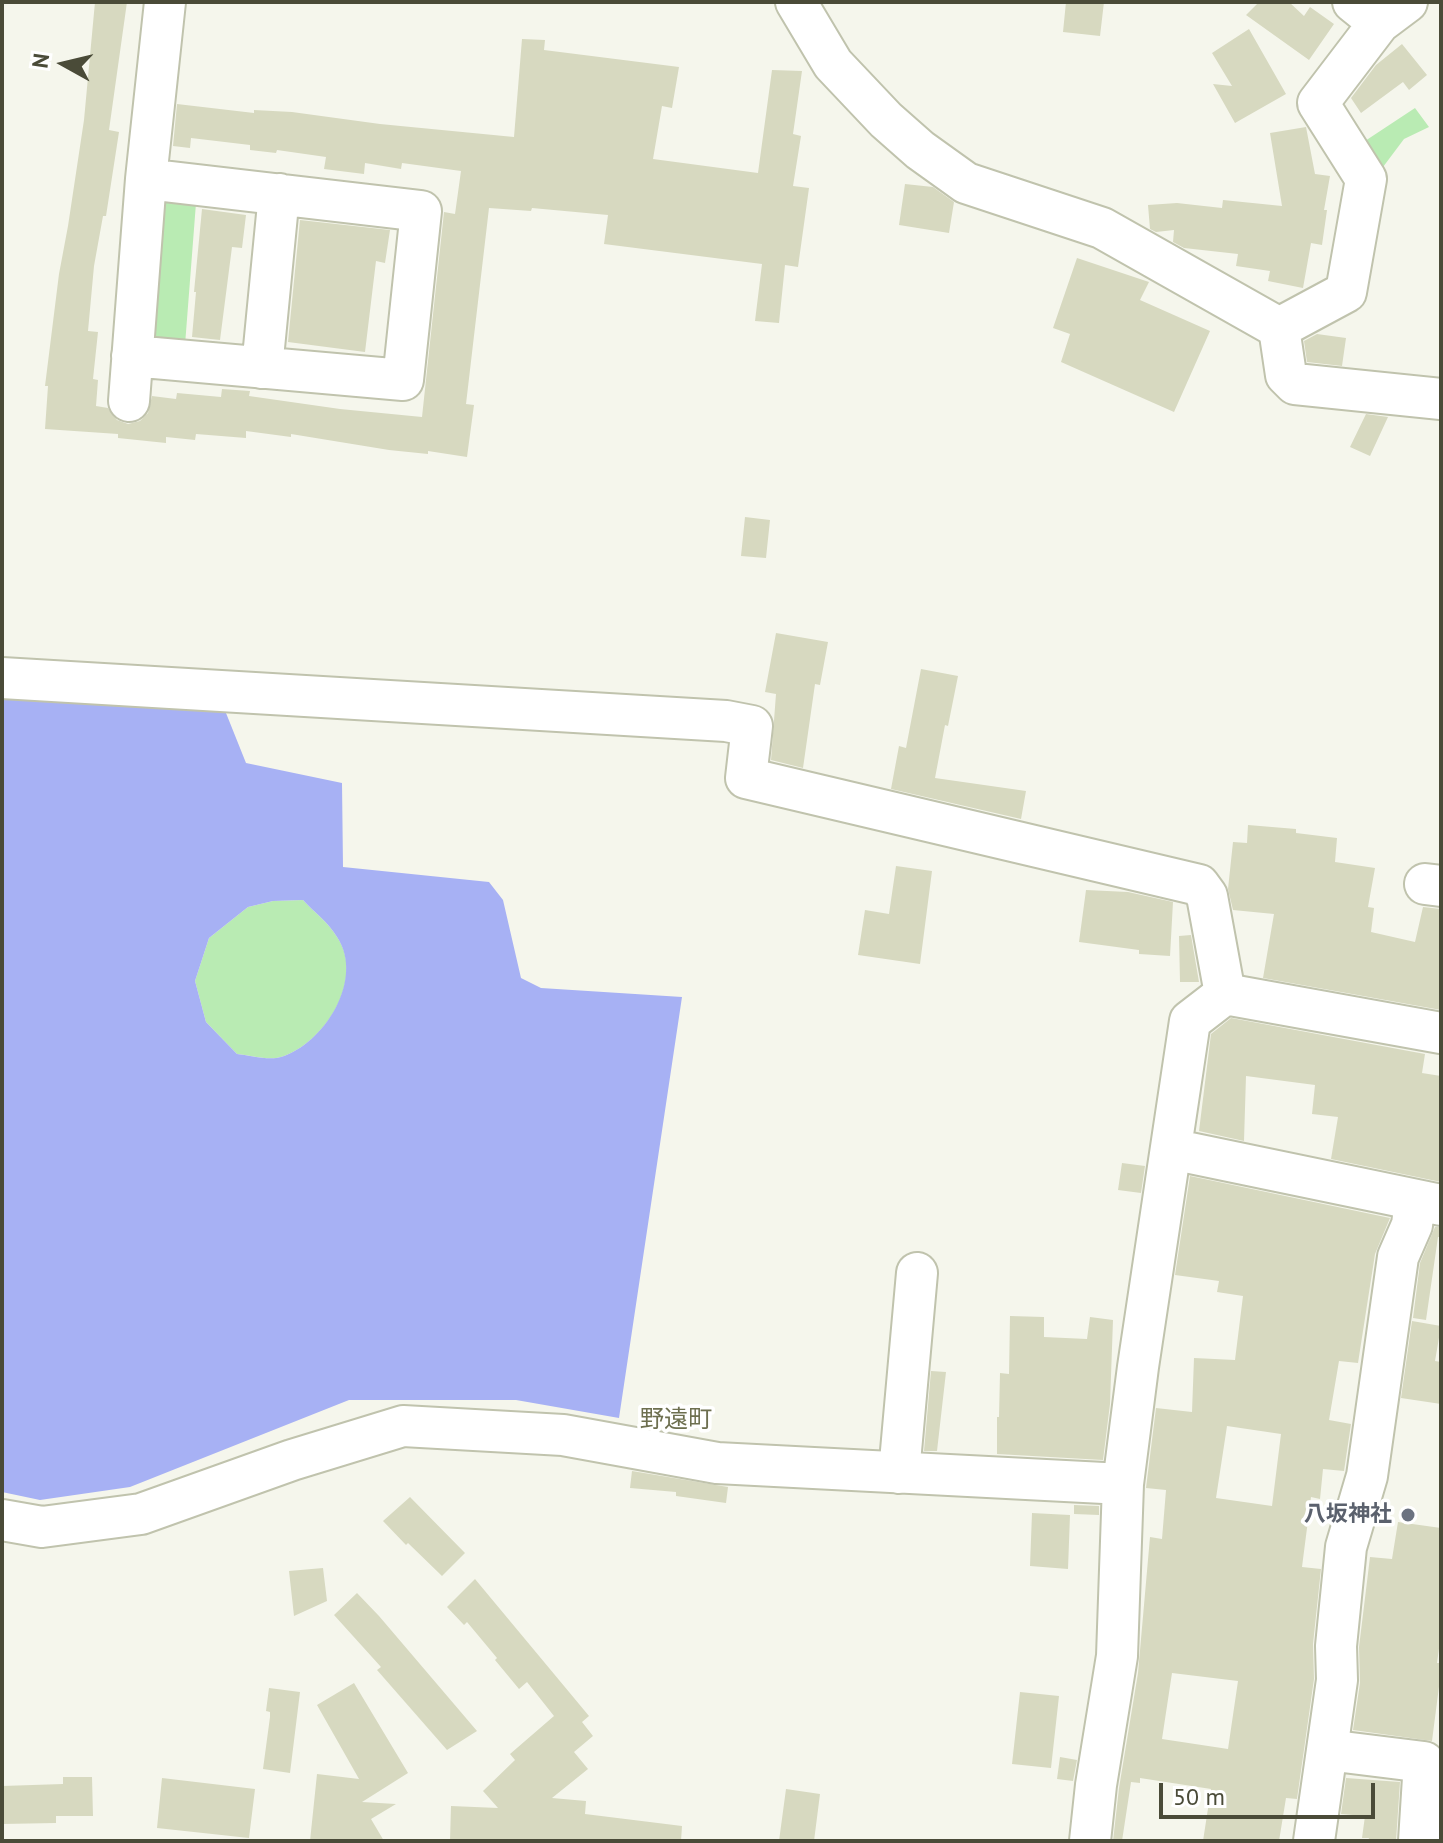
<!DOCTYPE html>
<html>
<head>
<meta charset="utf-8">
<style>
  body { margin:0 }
  #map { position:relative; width:1443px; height:1843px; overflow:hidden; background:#f5f6ec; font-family:"PT Sans",sans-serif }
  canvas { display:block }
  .frame { position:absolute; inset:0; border:4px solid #4a4b38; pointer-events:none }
  .north { position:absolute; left:24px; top:24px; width:80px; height:80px; -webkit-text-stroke:6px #fff; paint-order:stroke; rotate:278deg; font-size:22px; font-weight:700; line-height:32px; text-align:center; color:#4a4b38 }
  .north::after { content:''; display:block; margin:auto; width:28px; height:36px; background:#4a4b38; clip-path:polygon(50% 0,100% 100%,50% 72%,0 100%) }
  .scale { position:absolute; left:1159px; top:1783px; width:216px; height:36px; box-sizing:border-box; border:4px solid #4a4b38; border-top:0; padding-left:10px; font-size:24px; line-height:28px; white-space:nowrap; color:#4a4b38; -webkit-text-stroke:6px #fff; paint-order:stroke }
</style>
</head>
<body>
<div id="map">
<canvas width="1443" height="1843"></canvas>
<div class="frame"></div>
<div class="north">N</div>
<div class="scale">50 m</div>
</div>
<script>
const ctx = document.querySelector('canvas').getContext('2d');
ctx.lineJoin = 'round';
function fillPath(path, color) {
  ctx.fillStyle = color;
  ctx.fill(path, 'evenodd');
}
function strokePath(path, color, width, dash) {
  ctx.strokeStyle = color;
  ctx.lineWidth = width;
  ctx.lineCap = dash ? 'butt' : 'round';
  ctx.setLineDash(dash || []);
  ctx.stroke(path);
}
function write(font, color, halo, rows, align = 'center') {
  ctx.font = font + ' "PT Sans","Noto Sans JP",sans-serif';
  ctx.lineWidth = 7;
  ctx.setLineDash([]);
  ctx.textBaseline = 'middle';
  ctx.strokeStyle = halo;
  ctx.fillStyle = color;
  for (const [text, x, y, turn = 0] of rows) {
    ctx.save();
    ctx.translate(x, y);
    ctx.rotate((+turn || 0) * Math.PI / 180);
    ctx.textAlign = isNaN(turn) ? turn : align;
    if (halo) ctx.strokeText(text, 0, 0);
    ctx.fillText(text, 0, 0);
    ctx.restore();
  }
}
const green = new Path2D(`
  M1415,108l14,19 -25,12 -21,28 -18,-26z
  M168,200l28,3 -11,142 -30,-2 -7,-10 11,-124z
  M303,900c11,12 26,23 34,37 29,42 -13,107 -56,120 -12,4 -31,-2 -44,-3l-31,-32 -11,-41 14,-43 39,-31 25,-6z`);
const water = new Path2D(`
  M2,694l222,14 22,55 96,20 1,84 146,15 14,18 18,78 20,10 141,9 -63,421 -103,-18h-167l-219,87 -90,13 -38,-8zM303,900c11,12 26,23 34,37 28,42 -13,107 -56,120 -12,4 -32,-2 -44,-3l-31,-32 -11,-41 14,-43 39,-31 25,-6z`);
const building = new Path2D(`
  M95,2h32l-18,128 10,2 -13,84h-3l-9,50 -6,65 10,1 -5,47 5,1 -2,26 12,2 9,12 11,4 12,-3 8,-8 4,-17 24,3 1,-6 44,4 1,-8 28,2 -1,5 91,13 82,8 22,-205 11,2 6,-43 -59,-8 -1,6 -36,-6 -1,11 -40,-5 2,-12 -49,-7 -1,3 -26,-3v-5l-59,-7 -1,10 -17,-2 4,-42 77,9v-3l38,2 88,12 134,13 8,-98 23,1 -1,10 135,17 -7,41 -10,-2 -9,53 105,14 14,-103 30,1 -9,63 8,2 -8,50 16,2 -11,79 -13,-2 -6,58 -24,-2 7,-57 -158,-20 4,-29 -76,-7 -1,3 -42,-3 -23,196 8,1 -7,52 -39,-6v3l-39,-4 -98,-16v3l-45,-6v7l-50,-4 -1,6 -29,-3v6l-48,-5v-4l-73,-5 3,-43h-3l14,-112 9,-48 16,-106z
  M1066,2h38l-4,34 -37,-4z
  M1259,2h30l15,14 6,-9 24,17 -25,36 -63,-45z
  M1249,29l37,65 -51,29 -22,-39 19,2 -20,-33z
  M1402,44l25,31 -18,15 -6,-8 -42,31 -10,-15 25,-33z
  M1306,127l9,47 15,2 -6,34h3l-5,35 -11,-2 -8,45 -35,-7 2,-10 -34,-5 2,-12 -54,-6 -11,-6 1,-12 -18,2 -6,-3 -2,-24 29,-2 45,5 1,-8 59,6 -12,-73z
  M905,184l28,3 21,15 -5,31 -50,-8z
  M202,209l44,6 -4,33 -10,-1 -12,93 -28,-3 4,-45h-2z
  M300,220l90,10 -5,33 -9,-2 -11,91 -77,-10z
  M1077,258l72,24 -9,18 70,31 -36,81 -113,-50 9,-28 -17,-6z
  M1317,334l29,4 -4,28 -35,-4 -3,-21z
  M1366,414l22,3 -18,39 -20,-9z
  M745,517l25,3 -4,38 -25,-2z
  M776,633l52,9 -8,43 -5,-1 -12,84 -32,-8 5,-66 -11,-2z
  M921,669l37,7 -10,50 -3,-1 -10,53 91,13 -5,28 -130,-30 8,-43 7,2z
  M1248,825l48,4v4l41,5 -2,24 40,6 -7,39 6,1 -3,24 44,10 8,-35 18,2v101l-178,-32 11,-64 -41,-4 -5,-21 5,-47 14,1z
  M896,866l36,5 -12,93 -62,-9 7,-45 24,4z
  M1086,890l42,2 45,10 -3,54 -31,-2v-4l-60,-8z
  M1191,935l8,47h-19l-1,-46z
  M1231,1018l194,36 -3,19 19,3v106l-110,-23 7,-42 -26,-3 3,-29 -69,-9 -2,65 -45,-10 12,-97z
  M1122,1163l23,3 -4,27 -23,-3z
  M1190,1176l200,42 -15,36 -17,109 -19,-2 -10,59 22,4 -7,47 -21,-2 -3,30 -9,-2 -9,70 19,2 -8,75 1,35 -17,120 -11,-1 -7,43h-76l8,-52 -71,-11v5l-9,-1 -9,59h-9l6,-53 19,-115 12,-136 12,2 4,-49 -20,-2 10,-80 36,4 2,-54 41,2 8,-64 -26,-4 2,-11 -44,-6zM1227,1426l54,8 -9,72 -56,-8zM1172,1673l66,8 -10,68 -66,-10z
  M1435,1227h6v10h-3l-12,83 -13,-2 7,-55z
  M1010,1316l34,1v20l43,2 3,-22 23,3 -3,84 -7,56 -106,-6v-37h2l1,-44 9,1z
  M1412,1321l29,5 -6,35 6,1v42l-40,-6z
  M931,1371l15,1 -9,79h-13z
  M632,1471l96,16 -2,16 -50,-7v-4l-46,-4z
  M410,1497l55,56 -23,23 -34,-33 -2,2 -23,-24z
  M1074,1505l25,1v9l-25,-1z
  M1032,1513l38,2 -2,54 -38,-3z
  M1398,1522l43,6v106l-4,29h4v8l-9,70 -79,-11 7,-47 -1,-36 11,-90 22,2z
  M323,1568l4,33 -33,15 -5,-45z
  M475,1579l114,137 -7,6 11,14 -19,16 14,17 -36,29 34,3 -1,13 97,12 -1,15h-231l1,-35 47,2 -15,-17 32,-31 -5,-6 44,-38 -27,-34 -8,7 -24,-29 2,-2 -30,-36 -3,3 -17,-18z
  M357,1593l22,23 98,115 -30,19 -70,-80 4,-3 -47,-52z
  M354,1683l54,90 -46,29 34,2 -25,15 13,22h-74l7,-67 42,5 -42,-74z
  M269,1688l31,4 -10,81 -27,-4 7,-52v-5l-4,-1z
  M1020,1692l39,4 -8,72 -39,-4z
  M1060,1757l17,3 -4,21 -16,-2z
  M63,1777h29l1,39h-37v7l-54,1v-38l61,-2z
  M162,1778l93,11 -6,49 -92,-10z
  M1346,1778l54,4 -4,59h-28l1,-3h-7l3,-22 -24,-2z
  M786,1789l34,5 -6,47h-35z`);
const minor = new Path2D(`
  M796,2l37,62 53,56 34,30 46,33 136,45 177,100 7,47 9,9 146,15
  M1353,2l26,21
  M1279,328l67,-36 20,-113 -48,-76 61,-80 28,-21
  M132,356l271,24 18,-169 -275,-32
  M262,368l17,-174
  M129,401l17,-222 19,-177
  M2,678l724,43 26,5 -6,52 453,107 8,11 18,98
  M1425,884l16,2
  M1171,1149l270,56
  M899,1473l18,-200
  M2,1520l40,7 99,-13 151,-54 111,-34 160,9 154,28 406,21
  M1327,1750l97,12 -5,79
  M1090,1841l6,-56 21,-129 6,-172 15,-117 52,-346 35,-27 216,39
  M1314,1841l23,-161 -1,-34 10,-99 21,-71 31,-219 14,-32 3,-25`);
const markers = [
  [1408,1515,8,"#6b7280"]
];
const worshipNames = [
  ["八坂神社",1392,1515]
];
const neighbourhoodNames = [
  ["野遠町",676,1420]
];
fillPath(green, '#b9ebb3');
fillPath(water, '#a7b1f4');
fillPath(building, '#d7d9c0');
strokePath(minor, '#c0c3ad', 44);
strokePath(minor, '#fff', 40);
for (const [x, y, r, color] of markers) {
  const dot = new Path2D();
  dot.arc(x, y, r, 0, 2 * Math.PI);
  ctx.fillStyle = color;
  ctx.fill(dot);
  strokePath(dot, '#fff', 3);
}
write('bold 22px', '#5b616d', '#fff', worshipNames, 'right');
write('24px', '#6d6f4f', '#fff', neighbourhoodNames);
</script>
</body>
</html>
